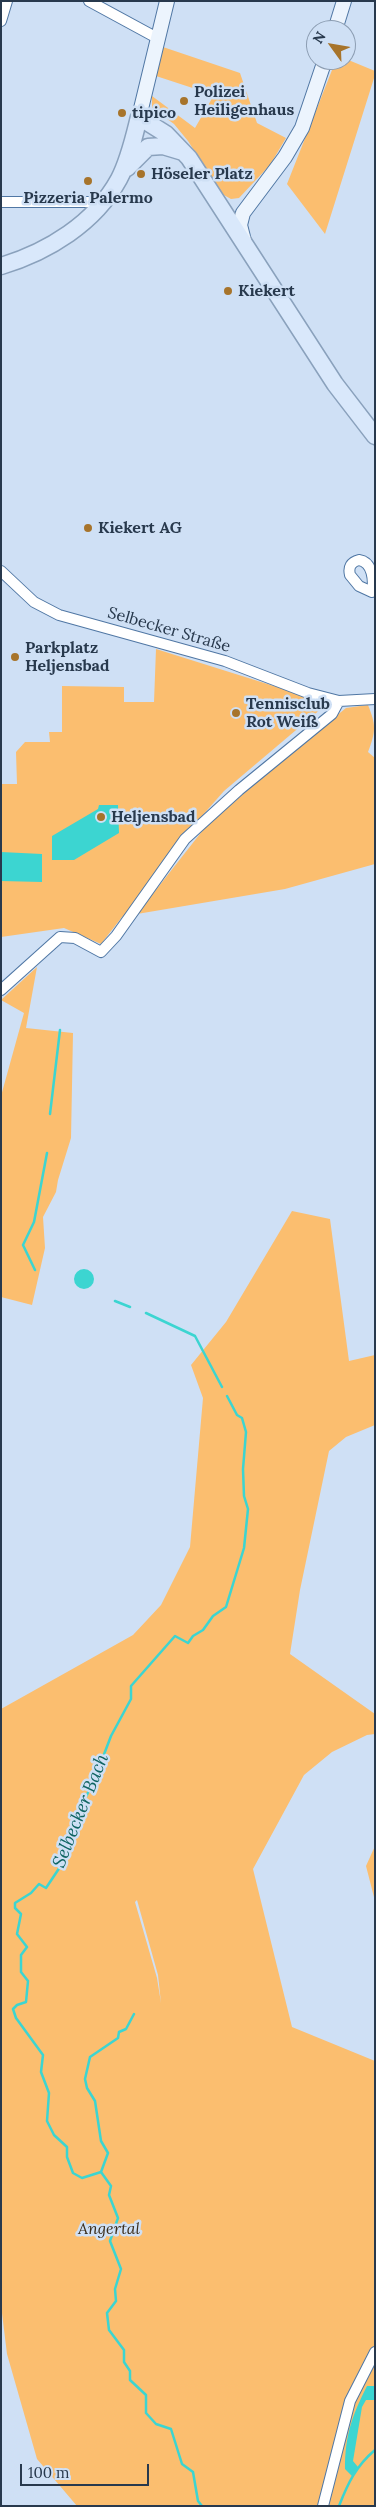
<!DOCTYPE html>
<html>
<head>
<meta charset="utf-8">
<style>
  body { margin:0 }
  #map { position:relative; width:376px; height:2507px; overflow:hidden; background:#cfe0f5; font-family:Lora,serif }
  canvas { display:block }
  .frame { position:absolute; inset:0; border:2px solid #28394d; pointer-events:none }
  .north { position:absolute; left:306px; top:20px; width:50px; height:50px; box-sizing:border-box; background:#cfe0f5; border:1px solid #8c9db2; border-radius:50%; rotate:302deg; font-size:14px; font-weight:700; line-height:20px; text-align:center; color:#28394d }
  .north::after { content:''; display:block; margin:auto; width:18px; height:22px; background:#a7742b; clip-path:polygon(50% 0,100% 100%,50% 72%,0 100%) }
  .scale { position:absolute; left:20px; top:2464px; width:129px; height:22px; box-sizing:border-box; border:2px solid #28394d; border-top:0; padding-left:6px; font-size:15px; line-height:18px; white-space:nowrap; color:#28394d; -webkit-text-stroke:4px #cfe0f5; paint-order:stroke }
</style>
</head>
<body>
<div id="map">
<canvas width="376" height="2507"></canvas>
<div class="frame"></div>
<div class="north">N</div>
<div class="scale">100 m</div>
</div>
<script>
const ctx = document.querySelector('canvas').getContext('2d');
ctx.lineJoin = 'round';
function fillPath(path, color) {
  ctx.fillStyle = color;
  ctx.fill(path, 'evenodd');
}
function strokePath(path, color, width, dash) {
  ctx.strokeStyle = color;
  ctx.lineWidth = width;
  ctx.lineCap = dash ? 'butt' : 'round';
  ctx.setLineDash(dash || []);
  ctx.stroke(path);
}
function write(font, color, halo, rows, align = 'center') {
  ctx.font = font + ' Lora,serif';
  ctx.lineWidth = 5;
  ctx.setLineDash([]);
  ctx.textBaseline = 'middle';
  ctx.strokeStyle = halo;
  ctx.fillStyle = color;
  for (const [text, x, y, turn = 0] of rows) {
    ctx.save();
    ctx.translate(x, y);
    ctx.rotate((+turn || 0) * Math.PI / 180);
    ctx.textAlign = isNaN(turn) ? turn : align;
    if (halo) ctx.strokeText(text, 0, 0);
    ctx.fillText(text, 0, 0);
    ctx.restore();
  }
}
const green = new Path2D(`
  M163,47l77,26 17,50 29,15 -16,27 -31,33 -8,1 -9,-5 -34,-53 -14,-17 -22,-16v-12l43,32 19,-33 -58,-19z
  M346,59l29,12v4l-50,159 -38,-50 49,-124z
  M156,649l172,54 -104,88 -45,51 -50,71 -7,4 -21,27 -37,-16 -63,9v-153h16l-1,-32 9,-10h25l-1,-10h13v-46l62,1v15h30z
  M368,705c8,20 8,26 0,47l7,6v106l-90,25 -148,25 66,-84 69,-62 74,-60z
  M37,967l-11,61 47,5 -2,105 -13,42 -2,12 -13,25 2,31 -13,57 -31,-8v-201l23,-83 -23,-13z
  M292,1211l38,8 19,142 26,-6v70l-29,12 -17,14 -29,139 -10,64 85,60v20l-8,1 -35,17 -28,23 -51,94 39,158 83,34v445h-298l-40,-47 -30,-105 -6,-49v-596l132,-74 28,-30 29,-58 13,-149 -12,-33 35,-43zM137,1900l21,75 3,28 -4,-25 -22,-76z
  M375,1846v55l-9,-35z`);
const water = new Path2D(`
  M99,805h19l1,28 -45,27h-22v-24l46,-27z
  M1,852l41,2v28l-41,-1z
  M74 1279a10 10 0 1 1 20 0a10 10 0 1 1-20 0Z
  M367,2386h8v14h-9l-4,7 -9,54 5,6 -6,9 -7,-7c0,-34 7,-53 22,-83z`);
const stream = new Path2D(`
  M50,1114l10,-84
  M35,1270l-12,-25 11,-23 13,-69
  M115,1301l15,6
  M146,1313l49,23 27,51
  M101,2172l7,-19 -7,-12 -6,-40 -8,-13 -2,-9 5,-22 28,-19 1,-6 7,-3 8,-15
  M202,2506l-4,-5 -5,-29 -11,-8 -11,-35 -15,-5 -10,-11v-18l-16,-15v-9l-6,-9v-12l-15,-20 -2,-17 9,-12 -1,-12 6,-20 -11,-28 8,-23 -9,-23 2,-9 -10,-14 -19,6 -9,-5 -6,-16v-10l-13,-12 -7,-14 2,-28 -8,-21 2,-17 -27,-37 -3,-9 4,-4 9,-3 2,-21 -7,-9v-17l6,-8 -10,-13 4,-20 -6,-6v-5l16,-10 8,-9 7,4 18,-27 6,-25 10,-19 3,-14 12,-25 16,-42 20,-37v-13l44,-50 13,7 5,-7 10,-6 10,-14 13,-9 18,-59 4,-39 -4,-13 -1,-27 3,-37 -4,-14 -5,-3 -10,-19
  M339,2506c9,-23 17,-40 36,-56`);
const street = new Path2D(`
  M89,1l70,38
  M1,21l6,-20
  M1,202h90l9,3
  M359,560c14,2 15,21 13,32l-13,-6 -9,-11c-2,-8 1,-13 9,-15z
  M1,571l33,31 25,13 166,46 83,32 31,8 36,-2
  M1,990l59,-53 15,1 26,14 15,-16 69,-97 54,-49 93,-76 7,-13
  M323,2506l27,-105 25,-49`);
const secondary = new Path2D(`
  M335,30l9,-29
  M139,117l28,-116
  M244,241l-4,-16 3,-12 42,-56 17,-29 23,-68`);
const primary = new Path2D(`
  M127,168l21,-21 15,-1 20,6
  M1,266c47,-14 94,-43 118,-87 10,-19 15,-42 20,-62l27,17 23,24 146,226 40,52`);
const markers = [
  [184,101,5,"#a7742b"],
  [122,113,5,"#a7742b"],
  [141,174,5,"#a7742b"],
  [88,181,5,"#a7742b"],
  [228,291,5,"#a7742b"],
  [88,528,5,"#a7742b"],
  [15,657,5,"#a7742b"],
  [236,713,5,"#a7742b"],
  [101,817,5,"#a7742b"]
];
const poiNames = [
  ["Polizei",194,92],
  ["Heiligenhaus",194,110],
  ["tipico",132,113],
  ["Höseler Platz",151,174],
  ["Pizzeria Palermo",88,198,"center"],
  ["Kiekert",238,291],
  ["Kiekert AG",98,528],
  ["Parkplatz",25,648],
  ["Heljensbad",25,666],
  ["Tennisclub",246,704],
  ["Rot Weiß",246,722],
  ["Heljensbad",111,817]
];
const streetNames = [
  ["Selbecker Straße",169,630,16]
];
const parkNames = [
  ["Angertal",109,2229]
];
const waterNames = [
  ["Selbecker Bach",81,1811,-68]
];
fillPath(green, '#fbbe6f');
fillPath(water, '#3cd5d1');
strokePath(stream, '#3cd5d1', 2.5);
strokePath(street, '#5077a4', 12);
strokePath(secondary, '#5077a4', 16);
strokePath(primary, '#8aa1bc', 19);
strokePath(street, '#fff', 10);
strokePath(secondary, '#ecf4fd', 14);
strokePath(primary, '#d9e8fb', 16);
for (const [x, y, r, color] of markers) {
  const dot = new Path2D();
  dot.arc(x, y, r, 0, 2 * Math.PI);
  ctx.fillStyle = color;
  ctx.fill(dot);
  strokePath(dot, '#cfe0f5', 2);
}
write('bold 16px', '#28394d', '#cfe0f5', poiNames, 'left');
write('16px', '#28394d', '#cfe0f5', streetNames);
write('italic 16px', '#3b2d1a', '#cfe0f5', parkNames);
write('italic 18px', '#0f6462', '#cfe0f5', waterNames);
</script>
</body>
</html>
